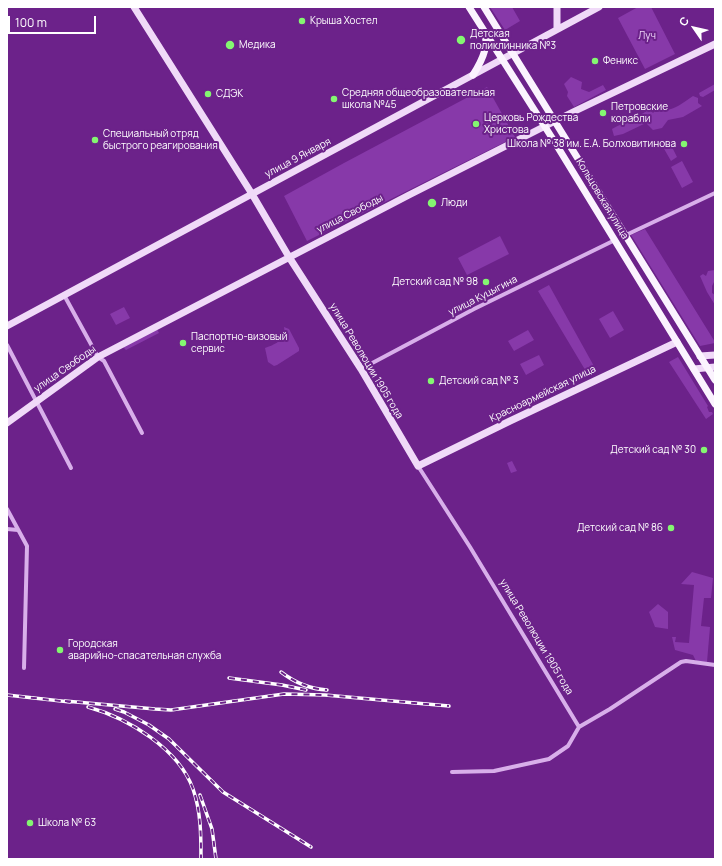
<!DOCTYPE html>
<html>
<head>
<meta charset="utf-8">
<style>
  body { margin:0 }
  #map { position:relative; width:722px; height:866px; overflow:hidden; background:#6c228a; font-family:Manrope,sans-serif }
  canvas { display:block }
  .frame { position:absolute; inset:0; border:8px solid #fff; pointer-events:none }
  .north { position:absolute; left:674px; top:8px; width:40px; height:40px; -webkit-text-stroke:3px #6c228a; paint-order:stroke; rotate:304deg; font-size:11px; font-weight:700; line-height:16px; text-align:center; color:#fff }
  .north::after { content:''; display:block; margin:auto; width:14px; height:18px; background:#fff; clip-path:polygon(50% 0,100% 100%,50% 72%,0 100%) }
  .scale { position:absolute; left:8px; top:16px; width:88px; height:18px; box-sizing:border-box; border:2px solid #fff; border-top:0; padding-left:5px; font-size:12px; line-height:14px; white-space:nowrap; color:#fff; -webkit-text-stroke:3px #6c228a; paint-order:stroke }
</style>
</head>
<body>
<div id="map">
<canvas width="722" height="866"></canvas>
<div class="frame"></div>
<div class="north">С</div>
<div class="scale">100 m</div>
</div>
<script>
const ctx = document.querySelector('canvas').getContext('2d');
ctx.lineJoin = 'round';
function fillPath(path, color) {
  ctx.fillStyle = color;
  ctx.fill(path, 'evenodd');
}
function strokePath(path, color, width, dash) {
  ctx.strokeStyle = color;
  ctx.lineWidth = width;
  ctx.lineCap = dash ? 'butt' : 'round';
  ctx.setLineDash(dash || []);
  ctx.stroke(path);
}
function write(font, color, halo, rows, align = 'center') {
  ctx.font = font + ' Manrope,sans-serif';
  ctx.lineWidth = 4;
  ctx.setLineDash([]);
  ctx.textBaseline = 'middle';
  ctx.strokeStyle = halo;
  ctx.fillStyle = color;
  for (const [text, x, y, turn = 0] of rows) {
    ctx.save();
    ctx.translate(x, y);
    ctx.rotate((+turn || 0) * Math.PI / 180);
    ctx.textAlign = isNaN(turn) ? turn : align;
    if (halo) ctx.strokeText(text, 0, 0);
    ctx.fillText(text, 0, 0);
    ctx.restore();
  }
}
const green = new Path2D(`
  M490,7h22l8,14 -15,9z
  M638,7h13l24,47 -30,15 -27,-51z
  M571,77l11,5 -1,7 8,3 14,-7 3,5 -32,17 -7,-11 1,-4 -4,-8z
  M715,84v6l-12,7 -3,-1 -1,-3z
  M487,87l28,50 -208,104 -23,-45 60,-33z
  M693,96l5,2v5l4,3 -19,11 -15,3 -6,8 -9,2 -7,-7 -23,11 -9,2 -2,-7c12,-7 26,-11 37,-20l4,4 4,-4c15,4 24,-5 36,-13z
  M670,143l7,14 -6,4 -8,-14z
  M682,161l11,21 -11,6 -11,-21z
  M645,229l70,113v1l-15,3 -69,-111z
  M500,236l9,18 -42,21 -9,-17z
  M715,270v10l-3,6v7l3,2v10l-8,-13 -7,-16 3,-2 3,2 2,-5z
  M549,285l46,83 -8,5 -49,-82z
  M124,307l6,11 -14,7 -6,-11z
  M613,311l11,19 -14,8 -11,-19z
  M284,327l5,2 10,19v3l-22,14 -3,1 -6,-4 -3,-14c9,-3 15,-6 20,-14z
  M157,329l2,4 -33,17 -4,-4z
  M528,330l6,10 -20,11 -6,-10z
  M539,355l5,10 -18,10 -6,-11z
  M678,357l30,49 -1,1 2,5h3l1,2 -7,5 -37,-57z
  M512,461l5,10 -6,2 -4,-10z
  M692,572l21,6 -2,20h-7l-3,28 9,1 -3,35 -11,-1 -3,-6 -18,-5 -3,-13h4l-1,5 14,1 5,-58 -13,-1z
  M658,604l10,8v17l-13,-2 -6,-15z`);
const street = new Path2D(`
  M626,235l89,-42
  M64,295l34,62 6,4 38,72
  M7,345l64,123
  M361,369l113,-60 141,-69
  M418,466l52,81 109,180
  M7,509l20,37 -3,122
  M7,529l11,1
  M579,727l31,-18 71,-47 5,-1 29,4
  M452,772l42,-1 55,-12 19,-13 11,-19`);
const secondary = new Path2D(`
  M134,7l118,187 37,63 72,112 57,97 92,-45 167,-79
  M557,29v-22
  M7,326l592,-319
  M700,356l15,-1
  M694,369l21,-2
  M7,423l91,-66 311,-162 164,-83 142,-68`);
const primary = new Path2D(`
  M469,7l85,134 161,263
  M484,7l231,373
  M473,75c7,-11 17,-30 11,-42`);
const rail = new Path2D(`
  M281,672c13,10 29,17 46,18
  M229,678l53,7 24,5
  M7,695l63,7
  M65,701l90,8 16,1 113,-16 41,1 124,11
  M88,707c40,11 91,42 105,82 8,23 8,46 8,70
  M115,709l9,3 25,13 20,14 54,53 88,55
  M200,795l12,34 4,30`);
const markers = [
  [302,21,4,"#84f671"],
  [461,40,5,"#84f671"],
  [230,45,5,"#84f671"],
  [595,61,4,"#84f671"],
  [208,94,4,"#84f671"],
  [334,99,4,"#84f671"],
  [603,113,4,"#84f671"],
  [476,124,4,"#84f671"],
  [95,140,4,"#84f671"],
  [684,144,4,"#84f671"],
  [432,203,5,"#84f671"],
  [486,282,4,"#84f671"],
  [183,343,4,"#84f671"],
  [431,381,4,"#84f671"],
  [704,450,4,"#84f671"],
  [671,528,4,"#84f671"],
  [60,650,4,"#84f671"],
  [30,823,4,"#84f671"]
];
const poiNames = [
  ["Крыша Хостел",310,21],
  ["Детская",470,34],
  ["поликлинника №3",470,46],
  ["Медика",239,45],
  ["Феникс",603,61],
  ["Средняя общеобразовательная",342,93],
  ["школа №45",342,105],
  ["СДЭК",216,94],
  ["Петровские",611,107],
  ["корабли",611,119],
  ["Церковь Рождества",484,118],
  ["Христова",484,130],
  ["Специальный отряд",103,134],
  ["быстрого реагирования",103,146],
  ["Школа № 38 им. Е.А. Болховитинова",676,144,"right"],
  ["Люди",441,203],
  ["Детский сад № 98",478,282,"right"],
  ["Паспортно-визовый",191,337],
  ["сервис",191,349],
  ["Детский сад № 3",439,381],
  ["Детский сад № 30",696,450,"right"],
  ["Детский сад № 86",663,528,"right"],
  ["Городская",68,644],
  ["аварийно-спасательная служба",68,656],
  ["Школа № 63",38,823]
];
const parkNames = [
  ["Луч",647,36]
];
const streetNames = [
  ["улица 9 Января",298,158,-28],
  ["Кольцовская улица",602,199,59],
  ["улица Свободы",350,214,-27],
  ["улица Куцыгина",483,296,-27],
  ["улица Революции 1905 года",366,361,59],
  ["улица Свободы",65,369,-35],
  ["Красноармейская улица",543,394,-26],
  ["улица Революции 1905 года",536,637,59]
];
fillPath(green, '#8739a9');
strokePath(street, '#d8afea', 4);
strokePath(secondary, '#f0daf8', 7);
strokePath(primary, '#fbf3fe', 7);
strokePath(rail, '#fff', 3.5);
strokePath(rail, '#6c228a', 2, [6]);
for (const [x, y, r, color] of markers) {
  const dot = new Path2D();
  dot.arc(x, y, r, 0, 2 * Math.PI);
  ctx.fillStyle = color;
  ctx.fill(dot);
  strokePath(dot, '#6c228a', 1.5);
}
write('10px', '#fff', '#6c228a', poiNames, 'left');
write('10px', '#edd3f8', '#6c228a', parkNames);
write('10px', '#fff', '#6c228a', streetNames);
</script>
</body>
</html>
